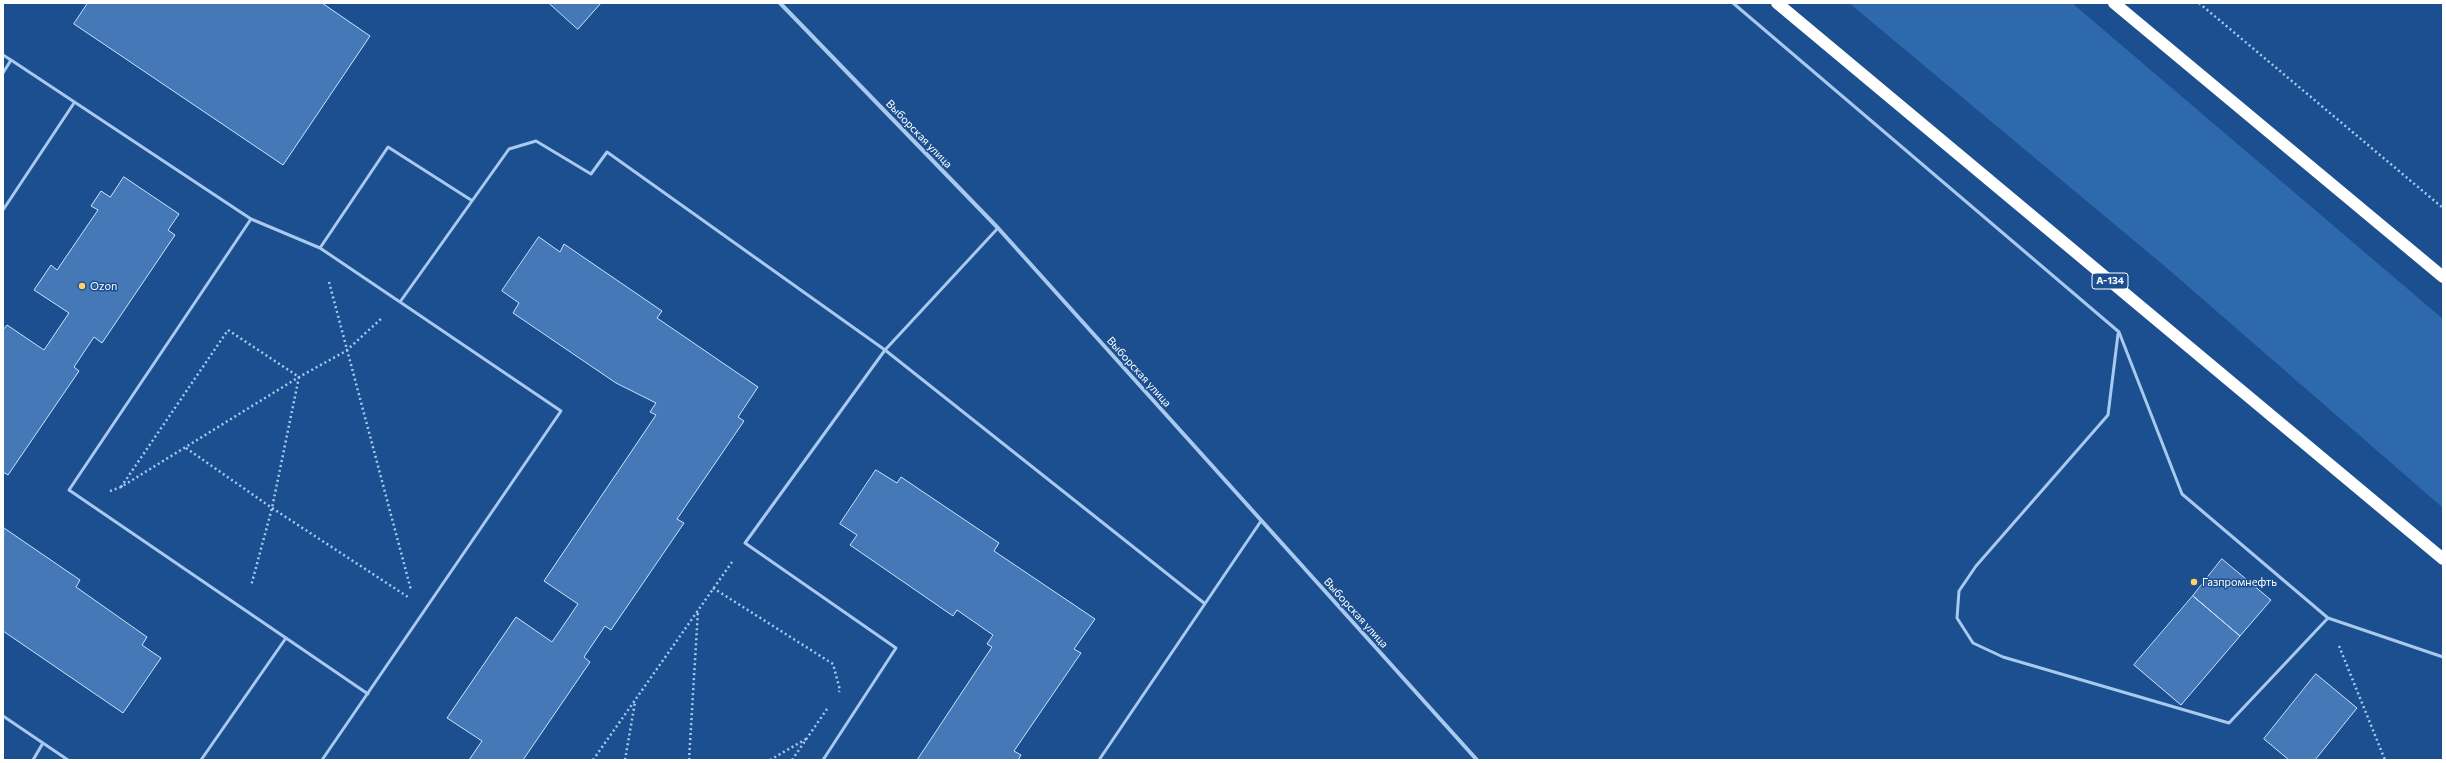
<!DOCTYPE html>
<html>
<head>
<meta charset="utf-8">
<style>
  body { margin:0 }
  #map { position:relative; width:2446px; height:763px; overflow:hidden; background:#1b4f8f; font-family:Commissioner,sans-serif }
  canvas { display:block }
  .frame { position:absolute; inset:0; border:4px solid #fff; pointer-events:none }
</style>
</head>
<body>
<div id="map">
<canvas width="2446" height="763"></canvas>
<div class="frame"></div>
</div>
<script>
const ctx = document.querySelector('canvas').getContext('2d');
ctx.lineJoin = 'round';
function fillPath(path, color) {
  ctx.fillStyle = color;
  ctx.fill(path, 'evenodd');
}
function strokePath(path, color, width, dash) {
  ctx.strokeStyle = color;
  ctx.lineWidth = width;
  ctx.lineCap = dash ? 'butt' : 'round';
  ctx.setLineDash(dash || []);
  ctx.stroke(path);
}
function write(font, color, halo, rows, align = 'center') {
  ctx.font = font + ' Commissioner,sans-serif';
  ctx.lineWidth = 3;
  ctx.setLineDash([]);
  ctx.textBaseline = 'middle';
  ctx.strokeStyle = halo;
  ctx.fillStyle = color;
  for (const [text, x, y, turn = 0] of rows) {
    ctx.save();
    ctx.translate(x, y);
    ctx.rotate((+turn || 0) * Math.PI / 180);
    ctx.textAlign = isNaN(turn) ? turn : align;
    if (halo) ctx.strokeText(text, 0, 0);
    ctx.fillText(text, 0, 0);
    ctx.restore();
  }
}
const green = new Path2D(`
  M1849,3h223l371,316v189l-275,-239z`);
const building = new Path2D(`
  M88,3h234l48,33 -87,129 -209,-141z
  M549,3h52l-23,26z
  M124,177l55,37 -11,16 7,5 -73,108 -8,-6 -20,30 5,4 -71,104 -5,-3v-142l4,-5 37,25 25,-37 -35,-23 17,-25 6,5 41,-60 -7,-4 10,-15 9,6z
  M539,237l21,15 4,-8 98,67 -5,7 101,69 -20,30 6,4 -67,98 7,4 -73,107 -6,-4 -21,31 6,5 -67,98h-54l13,-19 -35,-23 69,-101 36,25 26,-38 -34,-23 112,-166 -6,-3 6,-9 -40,-20 -103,-70 6,-10 -17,-12z
  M876,470l21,13 4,-6 98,66 -5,8 101,68 -21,30 7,4 -67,98 7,4 -3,5h-101l75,-113 -5,-3 6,-9 -36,-25 -4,6 -103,-71 7,-10 -17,-11z
  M4,528l76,52 -4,7 71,50 -5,8 19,13 -38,55 -120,-82z
  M2222,559l49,41 -31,36 -47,-40z
  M2193,596l47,40 -59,69 -47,-40z
  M2316,674l41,34 -42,52h-26l-25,-21z`);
const path = new Path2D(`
  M2199,3l244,205
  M329,282l82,308
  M186,448l86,60 136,89
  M121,487l107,-157 71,47 -27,131 -21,78
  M110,491l11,-4 178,-110 47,-26 37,-34
  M713,588l120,76 7,26 -1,2
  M2339,646l46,114
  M593,760l139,-198
  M625,760l10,-58
  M689,760l9,-149
  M770,760l36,-21
  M792,760l35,-51`);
const lane = new Path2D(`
  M1733,3l386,329 63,162 146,124 115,39
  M3,55l8,5
  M3,73l8,-13 240,159 69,29
  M3,210l71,-107
  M251,219l-182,271 299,204
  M400,302l-80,-54 68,-101 83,53
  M2118,334l-10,81 -132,151 -17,25 -2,27 16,25 30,14 226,66 99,-105
  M3,716l65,44
  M33,760l10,-17
  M201,760l85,-122
  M322,760l239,-349 -161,-109 109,-153 27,-8 55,33 16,-22 278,198 113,-122
  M823,760l73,-112 -151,-105 140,-193 319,253
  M1099,760l162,-239`);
const street = new Path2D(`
  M780,3l218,225 479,532`);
const highway = new Path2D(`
  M1777,3l666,556
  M2114,3l329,274`);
const markers = [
  [82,286,4,"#ffd166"],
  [2194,582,4,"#ffd166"]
];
const shields = [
  [2110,281,36]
];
const shieldNames = [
  ["А-134",2110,281]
];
const streetNames = [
  ["Выборская улица",919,134,46],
  ["Выборская улица",1139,372,48],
  ["Выборская улица",1356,613,48]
];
const poiNames = [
  ["Ozon",90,286],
  ["Газпромнефть",2202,582]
];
fillPath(green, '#2e69ad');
fillPath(building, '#4478b7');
strokePath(building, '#cfe3fa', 1);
strokePath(path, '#a9c9ee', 2.5, [2, 3]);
strokePath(lane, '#a9c9ee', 3);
strokePath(street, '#a9c9ee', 4);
strokePath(highway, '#fff', 12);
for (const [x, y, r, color] of markers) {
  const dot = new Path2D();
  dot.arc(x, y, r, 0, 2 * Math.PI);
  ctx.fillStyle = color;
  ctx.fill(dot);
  strokePath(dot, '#1b4f8f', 1.5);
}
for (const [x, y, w] of shields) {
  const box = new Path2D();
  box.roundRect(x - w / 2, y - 8, w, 16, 3);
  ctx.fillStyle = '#1b4f8f';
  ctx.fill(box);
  strokePath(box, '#fff', 1);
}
write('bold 10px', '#fff', null, shieldNames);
write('11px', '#fff', '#1b4f8f', streetNames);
write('11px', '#fff', '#1b4f8f', poiNames, 'left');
</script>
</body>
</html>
